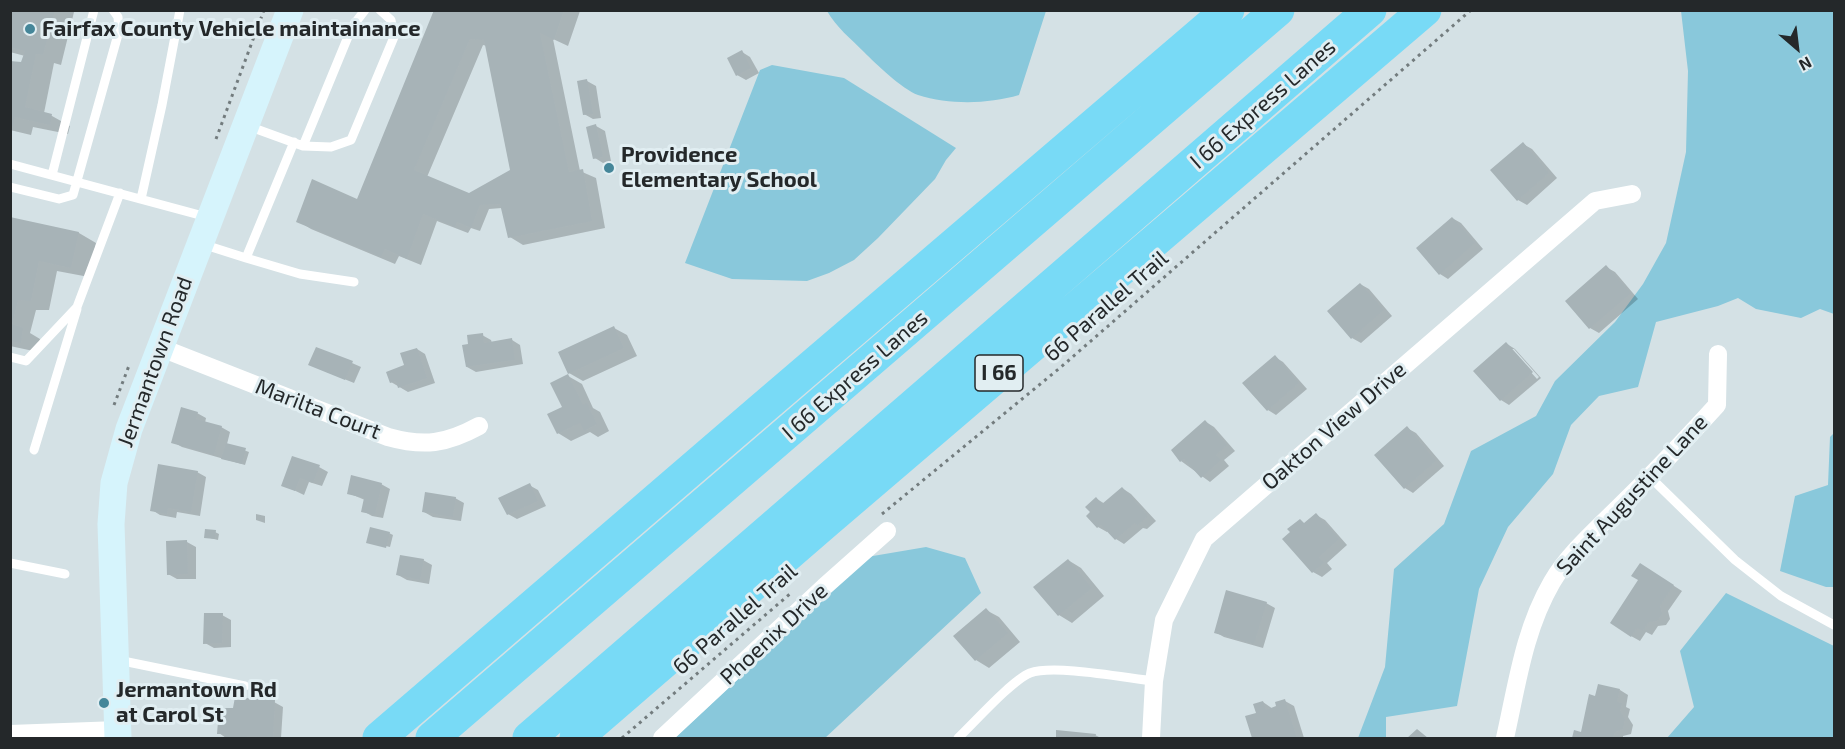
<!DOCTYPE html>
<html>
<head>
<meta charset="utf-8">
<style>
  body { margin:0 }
  #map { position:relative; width:1845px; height:749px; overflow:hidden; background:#d4e1e5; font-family:"Exo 2",sans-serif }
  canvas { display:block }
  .frame { position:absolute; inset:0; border:12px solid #24282a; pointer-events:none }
  .north { position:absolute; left:1767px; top:18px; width:60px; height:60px; -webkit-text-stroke:4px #e1eef2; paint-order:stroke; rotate:152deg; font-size:16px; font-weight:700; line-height:24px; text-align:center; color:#24282a }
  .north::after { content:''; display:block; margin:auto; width:21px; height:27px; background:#24282a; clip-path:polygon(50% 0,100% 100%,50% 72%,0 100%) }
</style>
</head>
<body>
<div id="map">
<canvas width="1845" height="749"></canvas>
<div class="frame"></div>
<div class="north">N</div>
</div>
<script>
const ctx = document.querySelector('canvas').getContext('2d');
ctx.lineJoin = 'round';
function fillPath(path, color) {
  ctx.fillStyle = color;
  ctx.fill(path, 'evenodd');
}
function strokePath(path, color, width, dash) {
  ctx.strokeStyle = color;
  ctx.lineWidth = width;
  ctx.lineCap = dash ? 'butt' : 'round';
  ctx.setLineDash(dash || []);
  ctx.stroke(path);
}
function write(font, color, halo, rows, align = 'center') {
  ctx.font = font + ' "Exo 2",sans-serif';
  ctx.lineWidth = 6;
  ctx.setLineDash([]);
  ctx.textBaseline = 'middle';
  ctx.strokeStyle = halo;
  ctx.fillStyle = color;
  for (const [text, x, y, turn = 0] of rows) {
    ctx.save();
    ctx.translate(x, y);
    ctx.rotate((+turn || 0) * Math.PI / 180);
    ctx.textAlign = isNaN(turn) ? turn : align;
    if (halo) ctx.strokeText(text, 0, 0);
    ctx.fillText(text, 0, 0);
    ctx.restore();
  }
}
const green = new Path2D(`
  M827,11h219l-27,84c-31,9 -69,10 -101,0 -16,-6 -42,-31 -54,-43 -13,-13 -28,-25 -37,-41z
  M1681,11h153v303l-14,-5 -19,9 -45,-9 -18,-11 -20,8 -62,16 -18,65 -39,9 -28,29 -18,49 -45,53 -29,62 -22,117 -71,11v21h-28l27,-71 9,-98 50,-45 27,-73 65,-35 19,-35 60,-59 28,-38 23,-41 20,-91 2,-81z
  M772,65l72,13 112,70 -10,12 -11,19 -57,59 -24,22 -25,13 -22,8 -75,-2 -47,-16 75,-193z
  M1834,433v154h-8l-46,-16 15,-75 33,-11 2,-48z
  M926,547l39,11 16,35 -156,145h-150l192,-181z
  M1726,593l108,53v92h-167l27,-31 -14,-56z`);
const shadow = new Path2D(`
  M10,10h62l2,2 -13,53 -7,-2 -10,50 8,3 18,10 -2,8 -35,-7 -2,8 -21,-5v-68l12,1 3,-7 -15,-4z
  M435,10l145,1 -12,35 -15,-7 27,132 16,7 9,50 -82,17 -13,-8 -8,-29 -13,1 -9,22 -9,-3 -3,5 -31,-12 -16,44 -22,-9 -4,8 -84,-35 -13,-8 60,-20zM483,45l4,1 25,127 -42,22 -43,-18z
  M742,52l8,5 9,16 -13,7 -9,-5z
  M587,81l9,5 5,32 -8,1 -9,-5z
  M596,126l9,5 6,30 -8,2 -8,-5z
  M1523,144l9,5 25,29 -30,27 -9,-5z
  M10,218l69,15 17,10 -7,34 -32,-6 -8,39h-13l-6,23 10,6 -2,13 -28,-6z
  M1452,218l9,5 22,26 -35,30 -8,-5z
  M1606,267l9,5 23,27 -39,34 -9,-5 -23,-27z
  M1360,284l9,5 23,27 -31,27 -9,-5z
  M614,328l13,7 10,21 -54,25 -14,-8z
  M482,335l9,5 1,3 20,-3 8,5 3,19 -47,8 -9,-5 3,-21z
  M1507,344l8,5 26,29 -32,27 -8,-5zM1510,349h4l25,28 -2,2z
  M417,349l8,5 10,29 -27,9 -17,-10 15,-16z
  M1275,357l8,5 24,27 -31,26 -8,-5z
  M352,363l9,4 -7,16 -44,-18z
  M568,376l14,8 11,24 7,4 9,19 -11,6 -8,-5 -19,9 -13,-8 6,-26z
  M197,413l9,5 -1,5 16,4 9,5 -3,12 22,8 -4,13 -63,-18 -9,-5z
  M1206,422l8,5 21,24 -11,9 5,6 -19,16 -29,-21z
  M1407,428l9,5 28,33 -31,27 -8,-5z
  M319,467l9,5 -6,14 -13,-4 -5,13 -21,-10z
  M197,472l9,5 -6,39 -23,-4 -1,6 -16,-3 -8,-5z
  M381,484l9,5 -7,29 -11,-2 -9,-5 2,-11 -17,-7z
  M529,485l9,5 8,16 -29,13 -9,-5z
  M1122,488l9,6 25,27 -9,8 -4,-1 -19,16 -8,-5 -8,-8 -1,1 -9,-5 -10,-11 9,-17 8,5z
  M455,498l9,5 -3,18 -28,-4 -9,-5z
  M256,514l9,2v7l-9,-3z
  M1316,515l9,5 22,25 -20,18 5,6 -10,8 -9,-5 -29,-33z
  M215,532l4,2 -1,6 -12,-3z
  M389,533l4,2 -3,12 -20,-5z
  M187,542l9,5v32h-19l-9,-5z
  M423,560l9,5 -3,19 -22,-4 -9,-5z
  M1068,560l13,8 23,28 -32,27 -13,-8z
  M1649,570l33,21 -14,20 2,8 -4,6 -8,1 -6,9 -6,-3 -6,9 -9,-5z
  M1266,603l9,5 -12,40 -39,-11 -9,-5z
  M986,610l13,7 21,25 -31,26 -13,-8z
  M222,615l9,5v27l-17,1 -9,-5z
  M1620,690l8,5 -2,12 4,2 -2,8 5,8 -2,9 -8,2v2h-49l1,-6 7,1 15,-35z
  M1285,701l9,5 10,32h-50l-7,-21 10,-3 6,-12 10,7z
  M274,702l9,5 -2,31h-55l-7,-5 15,-23z
  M1058,732l37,3 6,3h-44z`);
const building = new Path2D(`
  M10,10h45l-12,45 -7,-1 -11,53 27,7 -2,11 -35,-8 -2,9 -3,-1v-64l11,1 4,-11 -15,-4z
  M434,10h130l-10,30 -14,-7 29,139 14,-3 9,52 -84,17 -8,-34 -20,1 -9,23 -14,-6 -2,5 -32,-13 -16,45 -22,-10 -4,8 -85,-35 16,-43 45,20zM470,39l14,1 26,130 -41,23 -55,-23z
  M742,50l9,18 -15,8 -9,-18z
  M587,79l6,35 -10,1 -6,-34z
  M596,124l7,33 -10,2 -7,-32z
  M1523,142l26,31 -32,28 -27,-31z
  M10,217l69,15 -8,36 -32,-7 -8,40 -13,-1 -6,24 11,4 -2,15 -11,-2z
  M1452,217l23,26 -36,32 -23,-27z
  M1606,265l25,28 -42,36 -24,-28z
  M1360,283l24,27 -33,29 -24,-28z
  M614,326l10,22 -56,26 -10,-22z
  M483,333l1,10 28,-5 3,22 -49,7 -4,-22 6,-1 -1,-9z
  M1506,342l27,30 -33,29 -27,-30z
  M316,347l37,14 -8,19 -37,-15z
  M417,348l10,30 -29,10 -2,-7 -6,2 -4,-11 18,-7 -4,-12z
  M1275,355l24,28 -32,28 -25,-28z
  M568,374l15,31 4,-2 10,21 -13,7 -4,-8 -23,11 -10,-20 15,-7 -12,-24z
  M181,407l17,5 -2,7 26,7 -8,29 -43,-12z
  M1205,420l22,25 -11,10 5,5 -20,18 -17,-19 -4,3 -9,-12z
  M1407,426l29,35 -32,28 -30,-34z
  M226,443l20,5 -4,16 -21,-5z
  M292,456l28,9 -7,18 -13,-5 -5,13 -14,-5z
  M158,464l40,7 -7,41 -23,-4 -1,6 -17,-3z
  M351,475l31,8 -7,32 -14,-3 3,-14 -17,-4z
  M530,483l8,18 -31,14 -9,-17z
  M1122,487l26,29 -11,10 -2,-3 -20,17 -14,-15 -4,3 -11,-12 4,-4 -5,-5 11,-10 6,7z
  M425,492l31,5 -3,20 -31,-5z
  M1316,513l23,26 -20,18 5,6 -12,10 -30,-34 8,-7 -3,-3 13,-10 4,4z
  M370,527l20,5 -4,16 -20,-5z
  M205,529l11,1 -1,9 -11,-1z
  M187,540l1,34 -21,1 -1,-34z
  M400,555l24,4 -4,21 -24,-5z
  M1068,559l24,29 -34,28 -25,-29z
  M1640,563l34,22 -14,21 2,8 -5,7 -8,1 -6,9 -6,-3 -6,9 -21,-14 28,-43 -7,-4z
  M1226,590l41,12 -13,42 -40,-11z
  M986,608l22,25 -33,28 -22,-25z
  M204,613h19l-1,30 -19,1z
  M1598,684l22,5 -3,13 5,1 -2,8 5,8 -2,10 -8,3 -2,6h-41l2,-8 7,2 8,-38 6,2z
  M235,697l40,3 -2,37 -26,-1v2h-22v-4h-8l2,-26h14z
  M1285,699l12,39h-45l-7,-22 11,-3 -3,-9 10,-3 3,9 10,-4 -1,-4z
  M1417,729l11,9h-21z
  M1056,730l40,4 -1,4h-39z`);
const path = new Path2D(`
  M216,139l48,-129
  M114,405l16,-42
  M882,514l179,-147 410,-357
  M622,738l169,-145`);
const service = new Path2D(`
  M248,126l55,20 28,1 20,-7 43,-103 -3,-17 -11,-10
  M294,142l-48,116 54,16 54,8
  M303,146l49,-119 13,-17
  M10,164l197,53
  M52,175l42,-165
  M10,187l49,12 14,-4 46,-164 -1,-14 -5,-7
  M141,199l21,-94 18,-95
  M202,244l44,14
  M10,357l16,4 51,-54 43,-114
  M34,450l43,-141
  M1650,477l85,83 46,36 53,29
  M10,563l55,11
  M118,660l127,26
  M958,738c16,-15 53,-57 72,-65 24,-9 96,5 124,8`);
const minor = new Path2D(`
  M159,347l229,90c36,10 58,7 91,-11
  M10,734l108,-4
  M662,738l162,-151 63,-56
  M1151,738l3,-57 10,-61 40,-81 391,-338 37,-7
  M1505,738c12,-53 19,-108 47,-156 16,-28 47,-55 70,-78 33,-32 64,-65 95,-99l1,-51`);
const secondary = new Path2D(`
  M118,738l-7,-214 3,-41 15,-54 161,-419`);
const motorway = new Path2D(`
  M379,738l379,-326 470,-402
  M432,738l846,-728
  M529,738l841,-728
  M576,738l251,-217 598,-511`);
const markers = [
  [30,29,6,"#458699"],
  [609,168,6,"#458699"],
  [104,703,6,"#458699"]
];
const shields = [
  [999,373,48]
];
const shieldNames = [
  ["I 66",999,373]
];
const poiNames = [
  ["Fairfax County Vehicle maintainance",42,29],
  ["Providence",621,155],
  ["Elementary School",621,180],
  ["Jermantown Rd",116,690],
  ["at Carol St",116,715]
];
const streetNames = [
  ["I 66 Express Lanes",1263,104,-41],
  ["66 Parallel Trail",1106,306,-41],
  ["Jermantown Road",155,362,-70],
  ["I 66 Express Lanes",855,375,-41],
  ["Marilta Court",318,409,21],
  ["Oakton View Drive",1334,426,-41],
  ["Saint Augustine Lane",1632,495,-47],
  ["66 Parallel Trail",735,619,-41],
  ["Phoenix Drive",774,634,-43]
];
fillPath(green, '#89c8db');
fillPath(shadow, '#0003');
fillPath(building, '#a7b3b7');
strokePath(path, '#737c7e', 3, [3, 4.5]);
strokePath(service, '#fff', 9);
strokePath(minor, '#fff', 18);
strokePath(secondary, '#d6f4fc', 27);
strokePath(motorway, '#78daf6', 33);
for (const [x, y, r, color] of markers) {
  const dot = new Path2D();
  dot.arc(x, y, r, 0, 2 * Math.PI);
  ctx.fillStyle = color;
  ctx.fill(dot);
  strokePath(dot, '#e1eef2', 2);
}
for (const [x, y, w] of shields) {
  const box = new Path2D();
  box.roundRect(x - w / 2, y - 18, w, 36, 4.5);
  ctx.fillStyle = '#e1eef2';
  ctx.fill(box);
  strokePath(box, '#24282a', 1.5);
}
write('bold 21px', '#24282a', null, shieldNames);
write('bold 22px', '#24282a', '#e1eef2', poiNames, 'left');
write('22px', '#24282a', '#e1eef2', streetNames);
</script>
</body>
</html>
